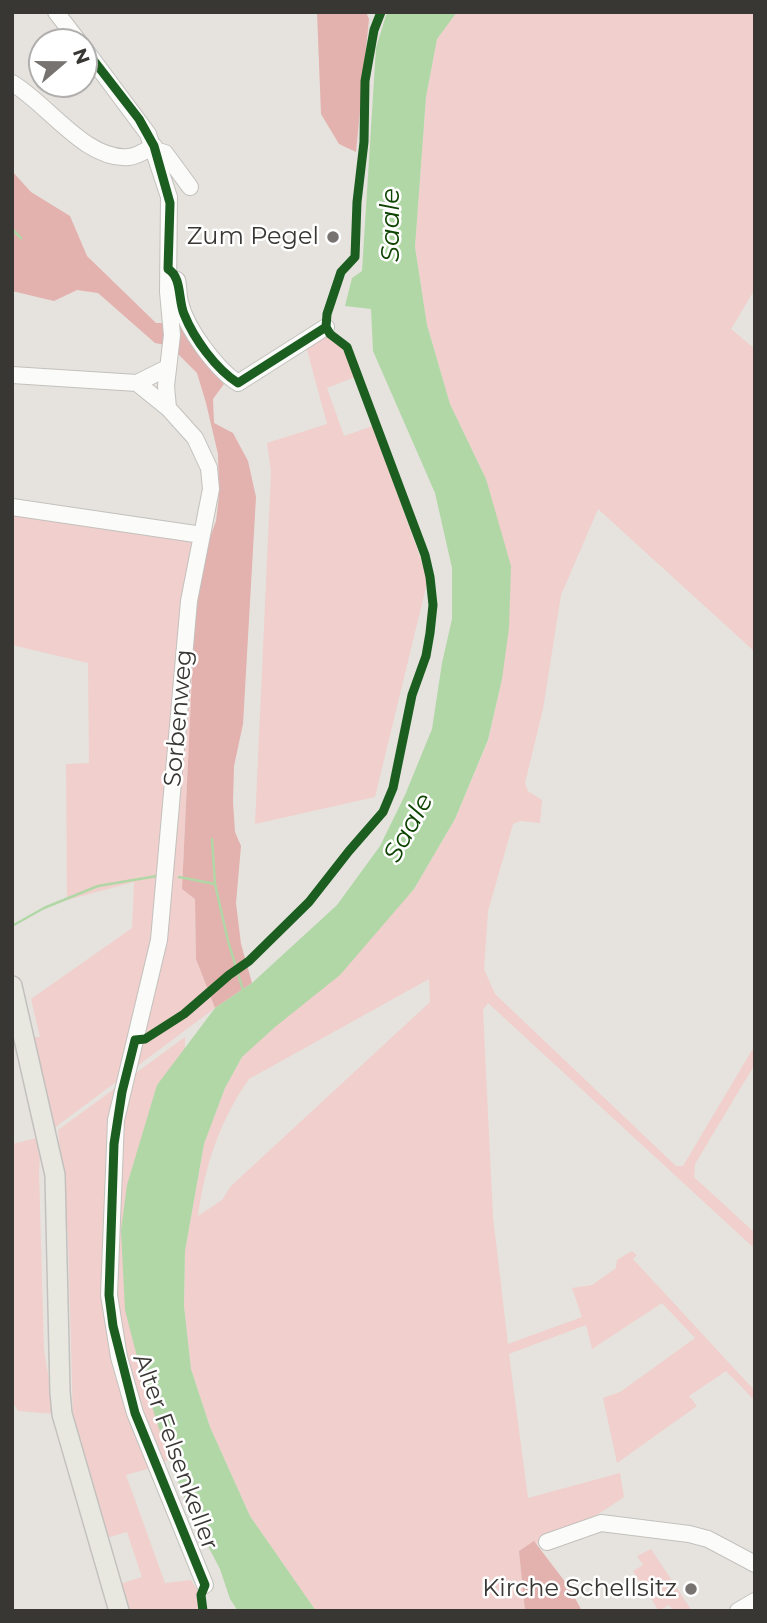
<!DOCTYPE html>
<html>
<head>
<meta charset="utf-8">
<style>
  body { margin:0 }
  #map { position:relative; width:767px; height:1623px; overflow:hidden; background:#e6e3de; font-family:Montserrat,sans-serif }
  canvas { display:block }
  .frame { position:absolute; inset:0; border:14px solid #393734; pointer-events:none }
  .north { position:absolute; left:28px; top:28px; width:70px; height:70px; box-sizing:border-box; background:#fff; border:2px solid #b0afae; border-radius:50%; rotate:70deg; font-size:19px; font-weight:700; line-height:28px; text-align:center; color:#393734 }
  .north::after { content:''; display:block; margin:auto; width:24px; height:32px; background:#767370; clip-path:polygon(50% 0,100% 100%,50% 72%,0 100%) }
</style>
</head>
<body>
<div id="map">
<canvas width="767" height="1623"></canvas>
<div class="frame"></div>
<div class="north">N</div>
</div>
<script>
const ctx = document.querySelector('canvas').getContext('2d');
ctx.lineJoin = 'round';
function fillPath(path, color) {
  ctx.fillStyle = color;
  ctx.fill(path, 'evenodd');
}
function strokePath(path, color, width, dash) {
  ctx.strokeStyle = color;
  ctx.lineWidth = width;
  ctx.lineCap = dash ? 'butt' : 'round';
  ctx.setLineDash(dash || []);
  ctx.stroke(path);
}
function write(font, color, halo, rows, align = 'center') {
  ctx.font = font + ' Montserrat,sans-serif';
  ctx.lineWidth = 5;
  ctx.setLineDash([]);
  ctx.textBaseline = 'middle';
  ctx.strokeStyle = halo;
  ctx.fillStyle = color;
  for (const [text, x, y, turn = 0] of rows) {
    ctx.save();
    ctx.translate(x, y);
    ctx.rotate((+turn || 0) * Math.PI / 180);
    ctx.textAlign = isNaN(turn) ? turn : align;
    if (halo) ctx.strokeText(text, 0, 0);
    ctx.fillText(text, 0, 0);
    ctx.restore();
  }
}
const green = new Path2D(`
  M457,12h298v277l-24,40 24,20v303l-157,-143 -37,86 -18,114 -18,74 3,8 14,9 -2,23 -20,-2 -7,3 -25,87 -4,58 11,25 181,172h7l72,-121v19l-60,100 -1,13 61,56v16l-267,-246 -5,7 10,207 15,127 74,-27 -10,-29 20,-3 24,-17 1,-8 15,-9 5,4 -4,4 122,132v10l-29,-30 -37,25 8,10 -80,57 -14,-65 17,-6 75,-54 -33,-35 -70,46 -6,-24 -77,29 19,144 92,-25 4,24 -36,24 -52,23 -2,-2 -15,9 6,60h-209l-66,-95 -40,-89 -19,-58 -7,-63 1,-55 19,-107 21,-56 17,-31 172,-168 41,-70 33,-78 14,-62 -16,-200 -36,-75 -23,-79 -12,-78 11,-150 11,-58zM429,979l1,23 -199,184 -9,14 -24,16c7,-51 22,-96 51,-137z
  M325,332l19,18 11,27 -28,11 17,48 29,-10 55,153 -53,218 -120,27 16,-352 -4,-29 60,-19 -21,-78z
  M12,514l196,29 -13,69 -13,277 13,10 1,60 19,49 -174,130 -2,34 5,179 11,63 -37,-3 -6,-10v-257l29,-7 -29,-100h28l-9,-38 101,-71 2,-46 -67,18 -1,-136 23,-1 -1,-100 -76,-18z
  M185,1037v14l-28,34 -15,291 28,83 -16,8 -28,8 39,108 26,-3 19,31h-85l-8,-26 25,-8 -15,-45 -24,7 -30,-119 -5,-183 -10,-107z
  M651,1549l41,62h-19l-4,-6 -10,6 -26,-40 10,-6 -6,-9z`);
const forest = new Path2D(`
  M317,12h49l3,7 -13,133 -17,-8 -18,-30z
  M12,171l19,21 39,24 17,40 69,67h27l26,45 15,16 -11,15 1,24 19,10 15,28 8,36 -13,227 -9,42 -1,36 2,30 6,14 -5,57 5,41 11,39 -37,25 -19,-49 -1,-60 -13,-10 13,-277 13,-69 8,-22 3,-26 -1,-41 -12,-51 -9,-30 -27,-27 -15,-3 -57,-50 -21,-3 -23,11 -42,-10z
  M534,1541l35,46 13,24h-57l-6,-60z`);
const water = new Path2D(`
  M387,12h70l-20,27 -11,58 -11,150 12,78 23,79 36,75 25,87 -2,62 -7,51 -14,61 -33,79 -41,70 -74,86 -65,52 -33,30 -17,31 -21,56 -19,107 -1,55 7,63 19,58 40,89 66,95h-78l-8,-12 -10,-30 -30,-57 -22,-56 -26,-80 -17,-66 -4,-80 6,-45 30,-100 58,-77 37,-25 85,-78 43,-59 25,-51 27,-66 10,-66 10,-44v-51l-17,-75 -62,-142 -2,-42 -26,-3 7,-28 10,-7 14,-223z`);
const stream = new Path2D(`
  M12,229l9,9
  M212,839l3,45 13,57 15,49
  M179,877l36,7
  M12,926l32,-18 54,-22 59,-10`);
const minor = new Path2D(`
  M56,12l23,30
  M84,48l64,86 21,63 -1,95 4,43 -6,51 2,22
  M12,83c35,20 73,78 117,74 9,-1 17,-7 25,-11
  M155,150l10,3 25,34
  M177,280c2,8 1,15 3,22 6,26 36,67 58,81l88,-56
  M12,375l125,8 26,-13h4
  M137,383l31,25 27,30 14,30 2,21 -22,112 -30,339 -43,180 -7,175 10,62 16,56 70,172
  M12,507l190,28
  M547,1542l54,-19 88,11 19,5 47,25
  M738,1611l17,-10`);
const major = new Path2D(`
  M12,986l43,189 5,217 2,22 57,197`);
const cycleway = new Path2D(`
  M84,48l55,71 15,27 16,57 -2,66c14,8 10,31 16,45 10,25 32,55 54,69l88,-56
  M203,1611l-2,-16 4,-10 -70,-172 -22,-87 -4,-31 5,-151 8,-52 13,-52 10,-1 39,-25 45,-39 20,-14 60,-59 40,-51 34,-39 10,-24 19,-93 14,-39 4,-23 3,-28 -3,-28 -5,-22 -78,-208 -17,-13 -4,-7 1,-13 14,-42 14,-15 2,-55 7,-60 1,-61 9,-51 7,-18`);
const markers = [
  [333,237,7,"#767370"],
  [691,1589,7,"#767370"]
];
const poiNames = [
  ["Zum Pegel",319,237],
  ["Kirche Schellsitz",677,1589]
];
const streetNames = [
  ["Sorbenweg",179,718,-85],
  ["Alter Felsenkeller",175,1452,70]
];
const waterNames = [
  ["Saale",391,225,-90],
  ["Saale",409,828,-61]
];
fillPath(green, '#f0cfcc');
fillPath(forest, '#e3b1ae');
fillPath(water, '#b1d7a7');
strokePath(stream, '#b1d7a7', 2.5);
strokePath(minor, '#c3c1bd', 18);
strokePath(major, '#c3c1bf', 22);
strokePath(minor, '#fbfbfa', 16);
strokePath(major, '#e9e8e0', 19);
strokePath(cycleway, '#1b5e20', 9);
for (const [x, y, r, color] of markers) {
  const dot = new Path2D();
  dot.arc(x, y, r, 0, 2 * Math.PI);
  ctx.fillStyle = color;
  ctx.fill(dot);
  strokePath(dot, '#fff', 2.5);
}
write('24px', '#393734', '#fff', poiNames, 'right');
write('24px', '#393734', '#fff', streetNames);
write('italic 26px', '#0d4400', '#fff', waterNames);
</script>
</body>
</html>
